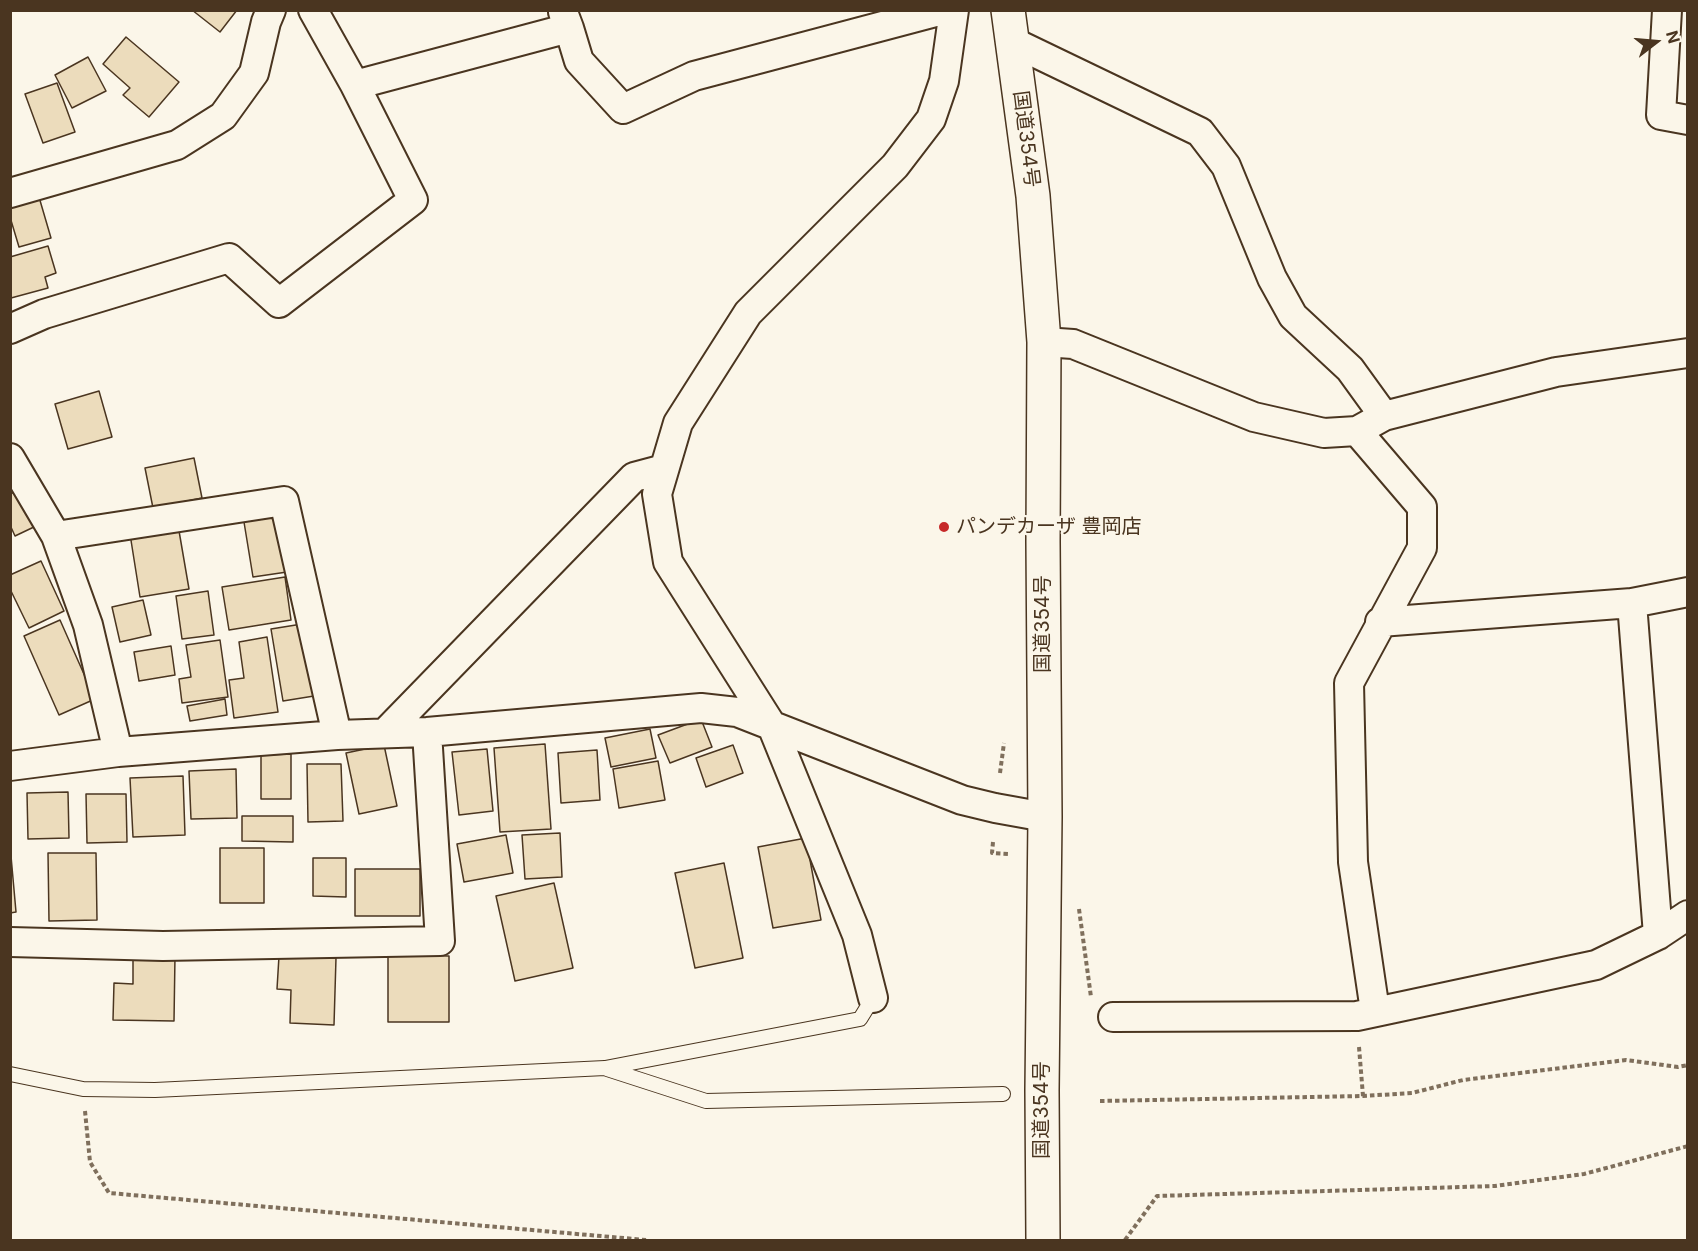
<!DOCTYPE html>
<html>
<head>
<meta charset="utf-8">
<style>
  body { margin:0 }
  #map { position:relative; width:1698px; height:1251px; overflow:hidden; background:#fbf6e9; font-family:Inter,sans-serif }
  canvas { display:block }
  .frame { position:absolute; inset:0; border:12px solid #4a3520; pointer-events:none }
  .north { position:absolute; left:1626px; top:12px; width:60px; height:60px; -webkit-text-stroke:4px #fbf6e9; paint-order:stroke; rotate:74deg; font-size:16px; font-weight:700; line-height:24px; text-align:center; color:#4a3520 }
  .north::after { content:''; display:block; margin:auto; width:21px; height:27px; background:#4a3520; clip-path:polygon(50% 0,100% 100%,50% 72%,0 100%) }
</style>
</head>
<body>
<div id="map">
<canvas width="1698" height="1251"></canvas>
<div class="frame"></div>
<div class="north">N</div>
</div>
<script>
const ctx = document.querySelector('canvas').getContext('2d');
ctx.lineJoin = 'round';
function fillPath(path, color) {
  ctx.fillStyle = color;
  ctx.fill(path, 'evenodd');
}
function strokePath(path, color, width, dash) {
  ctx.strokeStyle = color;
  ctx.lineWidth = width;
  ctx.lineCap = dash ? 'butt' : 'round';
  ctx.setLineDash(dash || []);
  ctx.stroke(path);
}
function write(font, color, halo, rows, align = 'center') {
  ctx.font = font + ' Inter,"Noto Sans JP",sans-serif';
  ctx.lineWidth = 4.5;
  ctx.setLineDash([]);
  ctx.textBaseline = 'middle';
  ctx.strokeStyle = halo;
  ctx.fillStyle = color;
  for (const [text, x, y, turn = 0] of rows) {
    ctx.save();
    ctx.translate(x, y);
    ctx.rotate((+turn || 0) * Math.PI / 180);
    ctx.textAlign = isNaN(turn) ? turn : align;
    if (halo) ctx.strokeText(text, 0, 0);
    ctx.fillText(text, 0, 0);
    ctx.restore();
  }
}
const building = new Path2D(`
  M192,10h45l-17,22z
  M126,37l53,45 -30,35 -26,-22 7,-7 -27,-24z
  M88,57l18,34 -34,17 -17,-33z
  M57,83l18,49 -32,11 -18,-49z
  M39,197l12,41 -32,9 -9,-30v-12z
  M48,246l8,27 -11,4 3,11 -37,10 -1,-41z
  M99,391l13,46 -44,12 -13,-45z
  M194,458l8,40 -49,10 -8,-40z
  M19,490l17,36 -21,10 -5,-11v-31z
  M278,510l9,62 -34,5 -10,-61z
  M178,525l11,64 -49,8 -10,-63z
  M41,561l23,50 -35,17 -19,-39v-14z
  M285,577l6,43 -62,10 -7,-43z
  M208,591l6,44 -32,4 -6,-43z
  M143,600l8,35 -31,7 -8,-35z
  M60,620l35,79 -36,16 -35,-79z
  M302,624l12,72 -31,5 -12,-72z
  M267,637l11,75 -44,6 -5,-38 15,-2 -5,-36z
  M220,640l8,57 -46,6 -3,-24 12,-2 -5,-32z
  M171,646l4,29 -36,6 -5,-29z
  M225,699l2,16 -37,6 -3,-15z
  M701,719l11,28 -42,16 -12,-28z
  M650,729l6,29 -45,9 -6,-29z
  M545,744l6,85 -51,3 -6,-84z
  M384,745l13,61 -38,8 -13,-61z
  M733,745l10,28 -37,14 -10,-29z
  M487,749l6,62 -34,4 -7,-63z
  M597,750l3,50 -39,3 -3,-50z
  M291,754v45h-30v-44z
  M658,761l7,39 -46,8 -6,-39z
  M307,764h34l2,57 -35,1z
  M236,769l1,49 -46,1 -2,-48z
  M183,776l2,59 -52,2 -3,-59z
  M68,792l1,46 -41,1 -1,-46z
  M86,794h40l1,48 -40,1z
  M242,816h51v26l-51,-1z
  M560,833l2,44 -37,2 -3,-44z
  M506,835l7,38 -49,9 -7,-38z
  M806,838l15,82 -48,8 -15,-81z
  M220,848h44v55h-44z
  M48,853h48l1,67 -48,1z
  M11,856l5,56 -6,1v-57z
  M313,858h33v39l-33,-1z
  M724,863l19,95 -48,10 -20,-95z
  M355,869h65v47h-65z
  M554,883l19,85 -58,13 -19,-85z
  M133,955l42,1 -1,65 -61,-1 1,-37 19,1z
  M388,955l61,1v66h-61z
  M279,956l57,2 -2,67 -44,-2 1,-33 -14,-1z`);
const path = new Path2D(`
  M1000,773l4,-30
  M993,842l-1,11 18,1
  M1079,909l12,88
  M1359,1047l4,49
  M1100,1101l263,-5 49,-3 51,-13 163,-20 52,7 10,-2
  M85,1111l5,51 19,31 537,47
  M1125,1240l32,-44 338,-10 89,-12 104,-28`);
const service = new Path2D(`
  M607,1069l99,32 297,-7
  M10,1074l73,15 72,1 450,-22 255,-49 13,-21`);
const minor = new Path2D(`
  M1667,10l-6,105 27,5
  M569,28l10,33 44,48 71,-33 249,-66
  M1013,42l187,90 26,34 46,112 21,38 57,53 34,47
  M355,85l214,-57 -6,-16
  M10,193l167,-48 46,-29 31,-43 12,-51 5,-12
  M10,329l34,-15 185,-56 50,45 134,-103 -58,-115 -42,-75
  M1044,342l29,2 181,73 70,16 33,-2 27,-15 172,-44 132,-19
  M1357,431l65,76v41l-73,135 4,179 22,149
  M10,458l46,78 32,89 30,127
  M56,536l228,-35 53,234
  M1632,603l26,332
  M1380,622l252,-19 56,-11
  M386,732l248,-255 30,-8
  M10,766l108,-14 219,-17 90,-3 274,-24 36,4 225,88 33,8 50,9
  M10,942l153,4 277,-5 -13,-209
  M873,998l-16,-63 -85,-209 -104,-164 -11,-68 21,-71 70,-110 147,-147 36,-47 13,-38 10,-71
  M1113,1017l244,-1 239,-51 62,-30 30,-20`);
const trunk = new Path2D(`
  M1008,10l25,186 11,146 -1,199 2,276 -3,273 1,150`);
const markers = [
  [944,527,6,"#c62828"]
];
const streetNames = [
  ["国道354号",1026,139,83],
  ["国道354号",1043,624,-90],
  ["国道354号",1042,1110,-90]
];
const poiNames = [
  ["パンデカーザ 豊岡店",956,527]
];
fillPath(building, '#ecdcbc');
strokePath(building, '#4a3520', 1.5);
strokePath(service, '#4a3520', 16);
strokePath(minor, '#4a3520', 32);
strokePath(trunk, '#4a3520', 36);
strokePath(path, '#7f6f5c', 4, [4.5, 3]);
strokePath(service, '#fbf6e9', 14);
strokePath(minor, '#fbf6e9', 28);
strokePath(trunk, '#fbf6e9', 33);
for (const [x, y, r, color] of markers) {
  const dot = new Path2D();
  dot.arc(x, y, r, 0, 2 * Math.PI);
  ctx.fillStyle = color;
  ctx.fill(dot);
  strokePath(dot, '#fbf6e9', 2);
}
write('20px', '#4a3520', '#fbf6e9', streetNames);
write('20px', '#4a3520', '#fbf6e9', poiNames, 'left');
</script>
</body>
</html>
